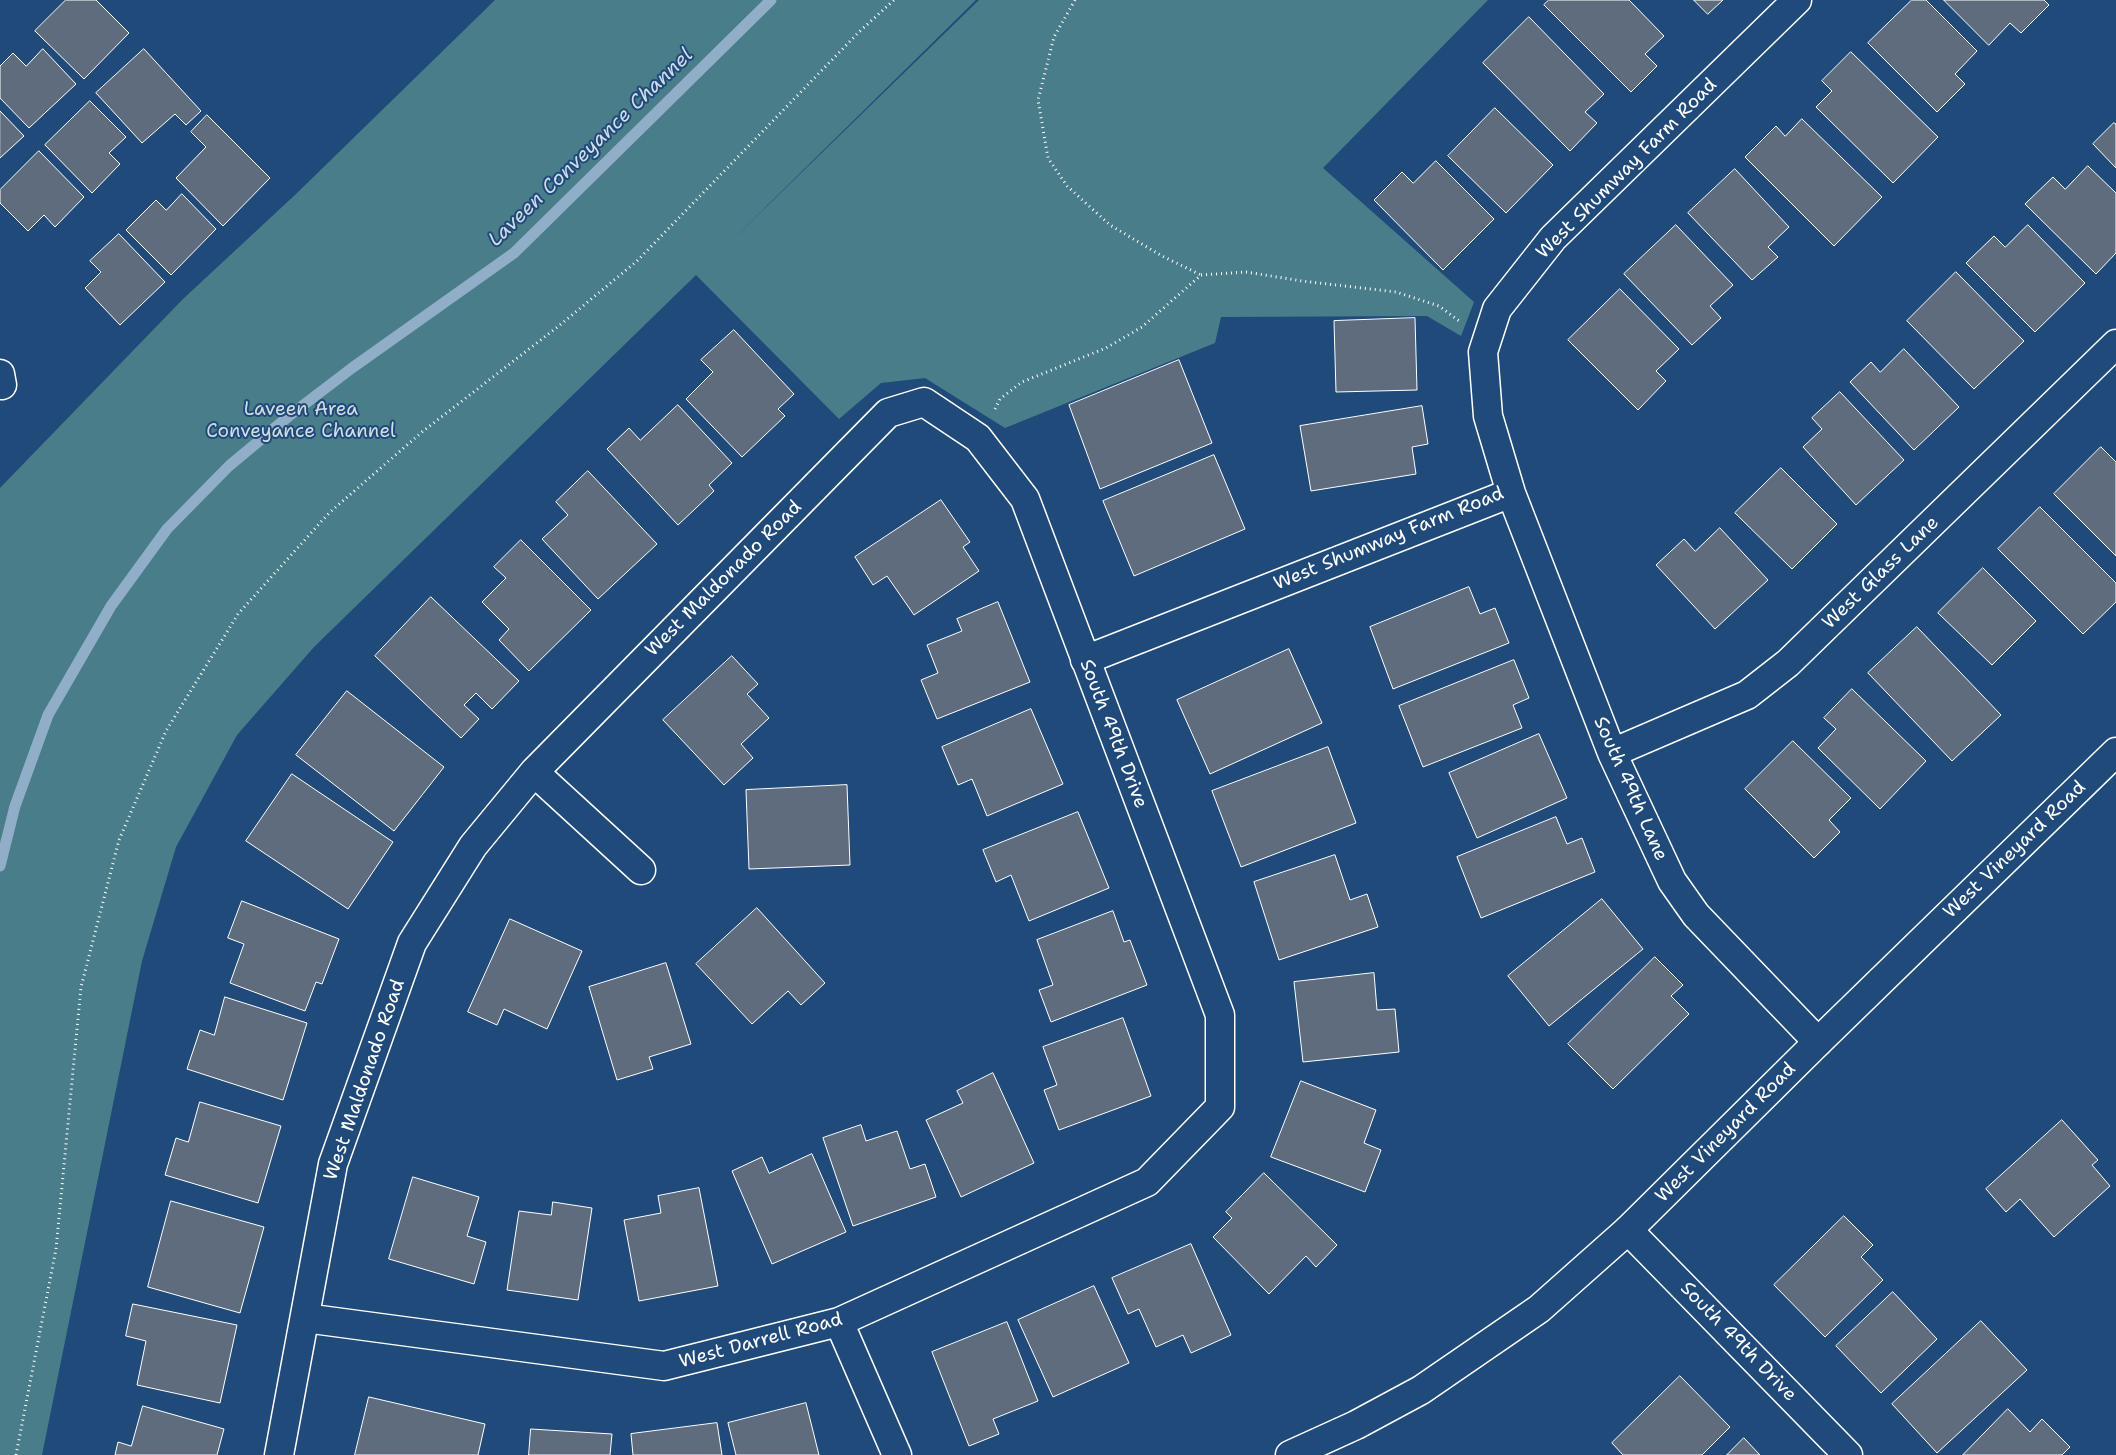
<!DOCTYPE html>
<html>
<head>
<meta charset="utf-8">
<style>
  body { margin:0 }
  canvas { display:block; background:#1f4a7a }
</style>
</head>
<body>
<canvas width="2116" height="1455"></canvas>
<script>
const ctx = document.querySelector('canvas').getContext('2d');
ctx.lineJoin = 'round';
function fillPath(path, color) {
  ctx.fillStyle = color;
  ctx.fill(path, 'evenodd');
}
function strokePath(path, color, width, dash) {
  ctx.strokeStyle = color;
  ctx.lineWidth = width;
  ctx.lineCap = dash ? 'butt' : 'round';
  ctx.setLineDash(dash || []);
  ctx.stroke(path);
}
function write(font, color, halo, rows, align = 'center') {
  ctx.font = font + ' "Shantell Sans",sans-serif';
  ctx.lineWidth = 4;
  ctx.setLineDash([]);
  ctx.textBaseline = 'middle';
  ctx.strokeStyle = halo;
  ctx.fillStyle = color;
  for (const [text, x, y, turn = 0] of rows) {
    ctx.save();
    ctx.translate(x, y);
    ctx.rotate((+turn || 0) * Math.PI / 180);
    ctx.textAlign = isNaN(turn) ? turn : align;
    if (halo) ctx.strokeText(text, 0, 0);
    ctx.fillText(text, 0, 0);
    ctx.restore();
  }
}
const green = new Path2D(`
  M495,0h481l-249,245 252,-245h509l-165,168 151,134 -13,34 -34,-20 -206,1 -6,26 -210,85 -80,-50 -44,5 -42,36 -143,-144 -382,372 -77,88 -61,112 -34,114 -100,494h-42v-967l183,-189 113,-105z`);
const stream = new Path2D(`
  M0,866l15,-60 33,-91 63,-109 56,-77 62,-63 60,-50 63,-48 162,-115 257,-253`);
const building = new Path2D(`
  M66,0h30l33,33 -45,46 -49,-48z
  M1549,0h80l35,36 -19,18 12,12 -26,26 -87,-87z
  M1694,0h29l-15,14z
  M1912,0h14l51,51 -22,23 10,10 -28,28 -69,-69z
  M1944,0h100l5,5 -28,28 -11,-10 -21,22z
  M1529,17l75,77 -19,18 12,11 -27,28 -87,-88z
  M43,49l33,35 -47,44 -29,-30v-32l13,-13 13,13z
  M144,49l57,62 -15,14 -11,-11 -33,29 -46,-50z
  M1851,52l87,85 -45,46 -77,-76 16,-16 -10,-10z
  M90,101l36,36 -17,16 11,11 -28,29 -47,-48z
  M1495,108l58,57 -47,48 -58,-57z
  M0,111l24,25 -24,22z
  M207,115l63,63 -47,48 -47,-48 30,-31 -15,-15z
  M1802,119l80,78 -48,49 -89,-89 31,-31 9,10z
  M2114,123l2,1v44l-23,-24z
  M39,151l45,46 -29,30 -11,-12 -16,16 -28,-28v-13z
  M1436,161l58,58 -51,51 -69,-70 28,-28 11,11z
  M2088,166l28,27v60l-20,21 -71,-70 28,-27 12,12z
  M1735,169l54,58 -21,20 10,10 -26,23 -64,-67z
  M182,194l34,35 -45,46 -45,-45 30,-30 10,10z
  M1676,225l57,60 -23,21 11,12 -29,27 -68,-71z
  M2028,225l57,58 -50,49 -69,-69 28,-27 11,11z
  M119,234l46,48 -45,43 -35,-37 16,-16 -11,-11z
  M1956,272l68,69 -50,48 -67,-68z
  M1620,289l59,60 -23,22 10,10 -28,29 -70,-70z
  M1415,318l2,72 -81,2 -2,-71z
  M734,330l60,64 -16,15 7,7 -43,41 -56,-58 27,-27 -12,-12z
  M1904,349l55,58 -45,43 -64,-68 21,-20 9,10z
  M1179,360l33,83 -112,46 -31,-84z
  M1840,392l64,68 -48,45 -53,-58 19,-18 -10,-11z
  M678,405l54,58 -23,22 5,6 -36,34 -71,-76 22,-21 11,12z
  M1422,406l6,38 -16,3 4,27 -105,17 -11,-65z
  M2101,447l15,15v94l-62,-62z
  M1214,455l31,74 -111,47 -31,-75z
  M1781,468l56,56 -45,45 -57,-56z
  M588,471l69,73 -59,55 -56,-60 26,-24 -12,-13z
  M941,500l29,42 -7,5 16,24 -65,44 -27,-39 -14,9 -18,-28z
  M2040,507l76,76v19l-33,32 -85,-85z
  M1720,528l48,52 -53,49 -59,-64 28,-26 11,12z
  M521,540l70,70 -62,61 -30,-31 10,-11 -27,-27 24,-24 -12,-11z
  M1983,568l53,53 -44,44 -54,-52z
  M1469,587l11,27 15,-6 14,35 -116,46 -23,-62z
  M431,597l88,84 -27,28 -16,-16 -12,12 15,14 -18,19 -86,-82z
  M998,602l32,80 -93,37 -16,-39 17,-7 -11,-28 35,-14 -5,-12z
  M1917,627l84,88 -49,46 -84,-88z
  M1289,649l33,74 -112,51 -33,-74z
  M732,656l26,28 -11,10 22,24 -28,26 12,14 -29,27 -61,-65z
  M1514,660l15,38 -16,7 9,23 -99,39 -24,-61z
  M1852,689l74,72 -46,48 -62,-61 18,-19 -12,-11z
  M347,691l97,76 -50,64 -98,-76z
  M1031,709l32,75 -76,32 -15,-37 -14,6 -16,-38z
  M1539,734l28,64 -90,40 -28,-65z
  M1793,741l58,57 -22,22 11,12 -26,26 -69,-69z
  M1328,747l28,76 -115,44 -29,-76z
  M292,774l101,68 -45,67 -102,-68z
  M847,785l3,80 -101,4 -3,-79z
  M1078,812l31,76 -80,33 -18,-46 -15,7 -13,-32z
  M1556,817l11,27 15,-6 13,34 -114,46 -24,-61z
  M1335,855l15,45 17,-6 11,33 -99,33 -25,-78z
  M1602,899l41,50 -94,77 -41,-50z
  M242,901l97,38 -17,45 -6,-2 -11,29 -75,-28 14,-39 -16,-6z
  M757,908l68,75 -24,22 -13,-14 -36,33 -56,-60z
  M1113,911l11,31 6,-2 17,45 -96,37 -12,-32 14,-5 -16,-45z
  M510,919l72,32 -35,78 -43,-20 -7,16 -29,-13z
  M1655,957l28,28 -12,11 18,18 -76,75 -45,-45z
  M666,963l25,81 -42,13 4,12 -36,11 -28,-93z
  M1374,973l3,37 18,-1 4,43 -96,10 -9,-80z
  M225,997l82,26 -24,77 -96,-31 13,-39 14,5z
  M1123,1018l28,78 -92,34 -15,-40 13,-5 -14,-38z
  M993,1073l41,90 -73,34 -35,-77 37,-17 -6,-12z
  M1301,1081l75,29 -12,33 17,7 -16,42 -94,-35z
  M200,1102l81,24 -23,77 -93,-28 11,-37 12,4z
  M2062,1120l36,40 -6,5 18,21 -56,51 -34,-38 -14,13 -20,-23z
  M861,1125l5,16 31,-10 13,38 15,-5 11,33 -83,29 -30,-88z
  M812,1154l34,78 -74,32 -40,-93 30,-14 7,16z
  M1264,1173l73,72 -21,22 -10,-11 -37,38 -56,-57 19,-19 -6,-6z
  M413,1177l66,20 -12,39 19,6 -12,42 -85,-25z
  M699,1188l19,98 -79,15 -15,-81 37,-7 -3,-17z
  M171,1201l93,26 -24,86 -92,-26z
  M553,1202l39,6 -14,92 -71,-10 12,-79 32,4z
  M1844,1216l29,29 -12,12 22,23 -58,57 -51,-52z
  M1191,1244l40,91 -40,18 -8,-18 -27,12 -17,-38 -11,5 -16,-36z
  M1094,1286l35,77 -76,34 -35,-77z
  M1893,1292l44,47 -56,54 -45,-47z
  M133,1304l104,21 -17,78 -83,-18 9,-44 -20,-5z
  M1981,1321l46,49 -90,83 -45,-49z
  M1007,1322l31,79 -45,18 6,15 -30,12 -37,-94z
  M1680,1376l50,51 -28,28h-79l-11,-12z
  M369,1397l116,27 -7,31h-123z
  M806,1403l13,52h-83l-8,-32z
  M143,1406l81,23 -7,26h-102l3,-13 13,4z
  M2008,1409l22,23 12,-13 28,28 -8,8h-99z
  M717,1423l5,32h-89l-2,-21z
  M531,1429l81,5 -2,21h-81z
  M1744,1438l16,17h-33z`);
const path = new Path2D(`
  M1075,0l-21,37 -16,63 10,58 19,28 43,39 52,31 39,19
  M995,409l5,-10 22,-17 84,-34 36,-21 59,-52 45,-3 56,9 94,11 43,14 20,15
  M16,1455l40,-206 25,-262 38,-147 47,-109 72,-117 91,-101 93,-81 138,-107 77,-64 222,-229 35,-32`);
const minor = new Path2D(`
  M1797,0l-244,238 -56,71 -14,43 5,64 23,77 101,260 60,128 24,34 122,127
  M0,374l2,11
  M1085,660l426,-167
  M1612,753l135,-58 41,-32 328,-319
  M534,772l107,98
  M1628,1230l220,225
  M839,1322l58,133
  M279,1455l54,-291 79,-221 61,-97 61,-74 354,-359 36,-11 54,36 47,61 195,516v92l-73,75 -308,140 -175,44 -359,-48`);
const tertiary = new Path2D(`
  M1290,1455l66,-30 65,-35 118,-81 89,-79 190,-188 298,-290`);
const streetNames = [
  ["West Shumway Farm Road",1627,169,-45],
  ["West Shumway Farm Road",1389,539,-22],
  ["West Glass Lane",1881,573,-44],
  ["West Maldonado Road",724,579,-45],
  ["South 49th Drive",1113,734,69],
  ["South 49th Lane",1630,789,66],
  ["West Vineyard Road",2015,850,-44],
  ["West Maldonado Road",365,1080,-71],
  ["West Vineyard Road",1726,1133,-45],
  ["West Darrell Road",761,1341,-15],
  ["South 49th Drive",1738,1342,46]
];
const parkNames = [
  ["Laveen Area",301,410],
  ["Conveyance Channel",301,432]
];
const waterNames = [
  ["Laveen Conveyance Channel",591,148,-44]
];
fillPath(green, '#497d8a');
strokePath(stream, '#90aec8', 11);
fillPath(building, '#5e6c7e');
strokePath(building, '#fff', 1);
strokePath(minor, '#fff', 31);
strokePath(tertiary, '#fff', 31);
strokePath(path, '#fff', 3, [1, 4]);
strokePath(minor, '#1f4a7a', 28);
strokePath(tertiary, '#1f4a7a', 28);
write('19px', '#fff', '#1f4a7a', streetNames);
write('19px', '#d2dee2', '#1f4a7a', parkNames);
write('italic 20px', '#d1dde8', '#1f4a7a', waterNames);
</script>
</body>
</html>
